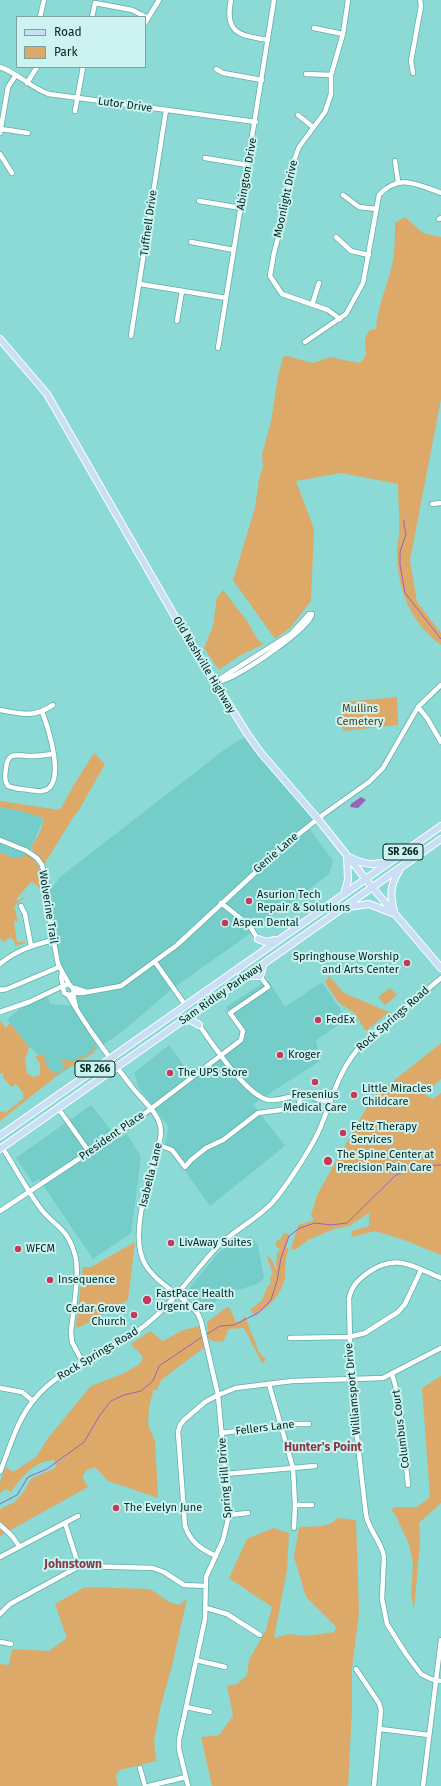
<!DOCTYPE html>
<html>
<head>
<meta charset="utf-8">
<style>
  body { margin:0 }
  #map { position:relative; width:441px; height:1786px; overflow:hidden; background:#8bdad5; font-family:"Fira Sans",sans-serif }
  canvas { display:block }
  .legend { position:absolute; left:16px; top:16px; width:130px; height:52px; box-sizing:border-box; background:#cdf3f0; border:1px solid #7ca19e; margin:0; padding:5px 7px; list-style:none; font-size:12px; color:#022523 }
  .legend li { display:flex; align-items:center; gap:8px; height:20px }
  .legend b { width:20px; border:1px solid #7ca19e }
</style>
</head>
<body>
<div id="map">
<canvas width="441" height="1786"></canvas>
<ul class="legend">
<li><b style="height:5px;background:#cadef5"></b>Road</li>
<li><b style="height:11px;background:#dda969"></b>Park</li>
</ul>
</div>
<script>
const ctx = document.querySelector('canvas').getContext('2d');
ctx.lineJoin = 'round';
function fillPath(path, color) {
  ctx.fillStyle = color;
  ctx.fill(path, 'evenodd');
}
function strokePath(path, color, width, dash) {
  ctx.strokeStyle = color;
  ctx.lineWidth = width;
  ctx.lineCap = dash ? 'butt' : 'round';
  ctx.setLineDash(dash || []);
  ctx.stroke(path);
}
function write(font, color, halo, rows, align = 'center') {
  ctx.font = font + ' "Fira Sans",sans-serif';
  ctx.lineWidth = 4;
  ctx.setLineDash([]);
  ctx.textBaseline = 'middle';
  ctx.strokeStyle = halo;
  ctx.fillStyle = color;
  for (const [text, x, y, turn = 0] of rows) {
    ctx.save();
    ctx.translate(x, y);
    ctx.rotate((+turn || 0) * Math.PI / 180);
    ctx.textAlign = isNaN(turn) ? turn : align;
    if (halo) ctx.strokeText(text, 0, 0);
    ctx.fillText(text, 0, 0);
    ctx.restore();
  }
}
const built = new Path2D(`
  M248,735l70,84 -10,7 25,35 -4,13 -40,31 -29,19 -13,12 -74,52 -50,43 -67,46 -23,-28 -4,-2 -22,-28 19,-15 21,-9 3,9 25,2 -2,-12 -5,-5 -9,-22 -11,-73 12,-17 164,-127z
  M0,807l17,3 27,8 -13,30 -2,12 -29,55z
  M268,980l17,27 37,-25 25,37 -31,21 4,21 -67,43 32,42 -75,60 -45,-63 4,-16 -30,-39 -5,-15 35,-28 24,33 51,-39 -18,-32z
  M91,1105l27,34 9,-5 14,23 -10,76 -38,26 -54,-80 -6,4 -17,-25z
  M251,1236l7,9 6,33 -7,6 -19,6 -11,-1 -19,21 -21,-19 32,-39 12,-7z`);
const green = new Path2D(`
  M405,217l18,16 18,4v162l-31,161 7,42 24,31v12c-30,-22 -43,-54 -44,-90 -1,-8 2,-15 2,-22 1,-16 -1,-33 -1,-49l-57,-11 -45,8 18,48 -3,72 -21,27 -15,11 -42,-59 22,-72 4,-29 4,-12 -1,-13 9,-32 7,-46 5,-19 4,-1 26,7 17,-6 29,6c16,-11 -2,-17 11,-33l6,-1c1,-19 9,-38 14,-56 5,-16 5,-33 5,-50z
  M223,590l24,31 11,19 6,4 -25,12 -20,14 -15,-22 9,-22 4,-29z
  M397,697l1,28 -55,6 -2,-29z
  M94,753l11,11 -26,46 -5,6 -29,47h-2l-12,-15 10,-18 3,-12 -27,-8 -17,-3v-6l60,9 15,-27z
  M0,852l11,5 11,1 5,-5c16,11 17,32 19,51l-3,-3c-2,-9 -2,-15 -12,-19l-14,16v3l10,-5 -13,10 4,15h-4l3,21h8v1l-10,3v-3l-4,-6 -9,6 1,-5 -3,2z
  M329,976l15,17 45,19 -23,19 -12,-18 -16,-11 -13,-20z
  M390,988l7,7 -12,10 -7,-8z
  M0,1021l6,7 4,-5 19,24 -4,12 2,14 6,4 7,-2v-12l-5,-6 6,-3 5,4 -2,2 8,13 3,-2 2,3 9,-7 -5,-6 3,-2 8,3 20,-10 1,-5 2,-1 -1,7 -31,18 -63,50v-9l3,-1 2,2 19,-15 -2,-2 2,-2 -8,-10 -5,3 -9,-11 2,-1 -2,-2 -2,1z
  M441,1043v36l-17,15 9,5 8,-6v162l-37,-15 -29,-9 -24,6 1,-6 17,-5v-13l-20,13 -15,3 -26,11 -13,10 -4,-1 7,-24 16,-5 -3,-5 6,-20 55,-97z
  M284,1233l5,1 -3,13 3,3c-5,9 -3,18 -4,28 -3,15 -16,31 -31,37l-4,-5 12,-10 6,-14 3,-3 -1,-5 3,-4 -7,-19 6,5 4,10 1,-17 3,-4 -4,-3v-5l5,-2z
  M135,1242l-7,58 -50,28 -2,-2 7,-59h8z
  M229,1307l7,15 5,-1 4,-5 14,36 7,8 -4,3 -18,-35 -15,1 -6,13 -11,-1 -4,-3 -1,-16c8,-4 15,-14 22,-15z
  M200,1326l5,21 -44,33 -4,10 -6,1 2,1 -4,15 -1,17 7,18 3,56 -50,-17 -13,-14 -4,2 -2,-1 -7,8 6,11 -88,49v-27l15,-7 8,-9 8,-14 24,-11 1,-4 14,-11 -15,10 -1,-3c-21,2 -32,16 -43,32l-5,-3 -6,4v-11l6,-15 7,5 23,-15 13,-20 42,-51 31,-12 18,-10 3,-7 -12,-13 19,-13 13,10 20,-11z
  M441,1376v127l-22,20 1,20 -6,67 -3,-17 2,-29 -4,-20 -14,-30 -4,-4 4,-3h22l13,-10 -8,-109z
  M337,1518l19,2 3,93 -7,55v42l-4,76h-136l-11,-49 18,-2 14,-19 -6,-30 10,-2 10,-9 2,-15 17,-30 6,-23 -43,-29 18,-39 26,-11 16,5 -2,37 -13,68 15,-4 18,2 27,-4 3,-4 -31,-31 -12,-40 5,-30c12,-1 30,2 38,-9z
  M85,1587l65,2 19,13 10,3 8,-6 -14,63 -13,47 -6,32 2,20 -36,9 -4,5 2,11h-118v-122l9,1 3,-16 37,2 18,-13 -12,-34z`);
const water = new Path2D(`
  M361,797l5,3 -8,8 -8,-1 1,-3z`);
const stream = new Path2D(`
  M404,520v5l2,9 -6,18v13l5,28 36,46
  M207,1334l13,-8 14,-1 24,-12 13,-13 6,-19 4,-23 8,-22 11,-8 15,-5 16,2 16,-2 49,-48 20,-9 25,-1
  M0,1504l17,-9 11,-18 19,-8 37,-27 16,-27 11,-14 13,-6 17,-4 12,-10 6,-15 43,-29`);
const minor = new Path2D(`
  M231,0c-7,34 9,35 37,40
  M40,17l4,-17
  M92,17l3,-14 37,7 16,8
  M145,23l14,-23
  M314,28l29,6
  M0,67c18,6 31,21 49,27l207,28
  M216,69l7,4 39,7
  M413,73l-2,-12 10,-55 -1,-6
  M306,74l25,1
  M27,83l10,-16
  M75,111l8,-44
  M298,115l15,12
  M1,129l27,4
  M0,133l8,-46 8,-12
  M0,154l12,19
  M205,158l43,7
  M395,161l3,20
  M343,195l16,12 17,2
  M199,201l42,7
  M439,219l2,-1
  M336,237l15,14 18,4
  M191,242l43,8
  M140,284l86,14
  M312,305l7,-22
  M340,319l-12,-9 -46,-16 -12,-18 4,-23 10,-38 9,-52 6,-16 26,-35 6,-18v-19l12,-41 5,-34
  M177,321l5,-30
  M131,336l35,-226
  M305,342l41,-28 17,-31 16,-88c20,-22 37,-11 62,-2
  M218,348l56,-348
  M432,504l9,-1
  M221,681c14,-2 89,-52 91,-67
  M221,681v-3l70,-44 18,-20h3
  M418,707l9,11 14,24
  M0,710c23,4 33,8 53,-5
  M42,712c6,14 26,76 0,79 -4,1 -9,-1 -13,-1 -7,-1 -14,-1 -21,-4 -4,-6 -3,-11 -2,-18 2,-18 12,-12 26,-12 7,0 14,-1 21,-2
  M0,840l27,11 10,7 5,7 5,20 4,42 7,37 11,20
  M221,903l28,22 9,14
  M21,906l4,8 6,32
  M155,962l31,44
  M0,964c15,-13 33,-19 53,-24
  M62,973l-1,5 2,7
  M74,988l13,4
  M0,989l1,1 6,-1 52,-22
  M73,993h9l39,-7 56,-41 108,-100 39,-31 45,-32 14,-14 35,-61 23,-22
  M73,994l3,13
  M68,995l5,-1 1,-4 -5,-6 -6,2 1,7 4,2c19,33 41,62 64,92 9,12 24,23 28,38 3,12 -3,25 -6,36 -8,27 -24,77 -9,103 12,21 39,31 53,50l3,7 17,74 11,120 -6,25 -17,37 -1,42 -26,121v9l9,37
  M0,1012l29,-10 34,-16
  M199,1025c13,18 48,72 70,75 12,1 22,-5 33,-5 9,1 19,5 27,8
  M58,1108l32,45
  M159,1145l13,5 13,17 6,-7 15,-12 17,-8 35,-27 38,-5 3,-2 1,-10
  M2,1147c12,19 23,39 36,58 14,21 29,20 37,50 5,18 -2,57 -4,77l1,10 11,21
  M0,1211l127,-84 114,-87 2,-9 -13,-18 38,-26 -8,-11
  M441,1278c-29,-12 -46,-26 -75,-4 -9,7 -15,13 -17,25l2,85 15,131c3,16 16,27 18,42l-2,42 5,25 19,30 15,20 10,5 10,2
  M290,1338l59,-1 16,-4 33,-21 7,-8 16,-34
  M392,1374l7,25 9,86
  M269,1384l24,84 2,37 -1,23
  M0,1388l22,4 11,9
  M221,1433l74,-9h14
  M0,1472c10,-24 16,-50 33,-71 30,-38 80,-48 116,-79 27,-22 45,-51 69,-76 16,-16 38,-26 54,-43 14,-16 41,-57 49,-77 13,-32 17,-55 41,-82l79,-66
  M225,1474l90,-8
  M295,1505h17
  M229,1515l19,-2
  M65,1523l14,44
  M0,1525l12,11 7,10
  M216,1556c-15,-7 -25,-13 -31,-30l-7,-94 2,-7 4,-5 21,-18 13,-7 18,-7 56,-7 91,-3 58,-30
  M0,1557l78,-41
  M206,1608l21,6 33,21
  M0,1614l10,-10 66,-36 7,-2 70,2 11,4 20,13 22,1
  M0,1642l11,2
  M196,1660l29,7
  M356,1669l23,34 2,7 -7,76
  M186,1707l24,5
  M380,1729l49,6
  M140,1768l5,18
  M149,1786l37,-9
  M423,1786l18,-146`);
const major = new Path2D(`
  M0,339l47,55 131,228 70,113 13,18 57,66 54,68 69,81
  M351,858c13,7 23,7 37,4
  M344,894l4,-14 -1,-24
  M348,907l21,-3 23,9
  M394,911c-4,-16 -4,-26 5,-40
  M258,939l8,3 9,-2
  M248,976h12l3,-10
  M184,1021l7,-1 8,5
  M0,1136l441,-310
  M0,1149l441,-310`);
const markers = [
  [249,901,4,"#c7375a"],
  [225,923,4,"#c7375a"],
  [407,963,4,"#c7375a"],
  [318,1020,4,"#c7375a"],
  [280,1055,4,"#c7375a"],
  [170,1073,4,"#c7375a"],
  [315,1082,4,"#c7375a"],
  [354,1095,4,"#c7375a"],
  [343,1133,4,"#c7375a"],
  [328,1161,5,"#c7375a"],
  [171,1243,4,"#c7375a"],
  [18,1249,4,"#c7375a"],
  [50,1280,4,"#c7375a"],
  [147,1300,5,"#c7375a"],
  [134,1315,4,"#c7375a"],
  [116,1508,4,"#c7375a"]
];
const shields = [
  [403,852,40],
  [95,1069,40]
];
const shieldNames = [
  ["SR 266",403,852],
  ["SR 266",95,1069]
];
const streetNames = [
  ["Lutor Drive",125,105,8],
  ["Abington Drive",247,174,-80],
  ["Moonlight Drive",286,199,-78],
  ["Tuffnell Drive",149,223,-82],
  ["Old Nashville Highway",204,665,59],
  ["Genie Lane",276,853,-41],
  ["Wolverine Trail",48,907,81],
  ["Sam Ridley Parkway",221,994,-35],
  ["Rock Springs Road",393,1019,-41],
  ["President Place",112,1136,-35],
  ["Isabella Lane",151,1175,-76],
  ["Rock Springs Road",98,1354,-31],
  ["Williamsport Drive",353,1389,-95],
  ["Fellers Lane",265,1428,-7],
  ["Columbus Court",401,1429,-97],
  ["Spring Hill Drive",225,1478,-94]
];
const parkNames = [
  ["Mullins",360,709],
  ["Cemetery",360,722]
];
const poiNames = [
  ["Asurion Tech",257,895],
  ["Repair & Solutions",257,908],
  ["Aspen Dental",233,923],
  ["Springhouse Worship",399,957,"right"],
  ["and Arts Center",399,970,"right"],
  ["FedEx",326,1020],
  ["Kroger",288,1055],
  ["The UPS Store",178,1073],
  ["Little Miracles",362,1089],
  ["Childcare",362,1102],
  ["Fresenius",315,1095,"center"],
  ["Medical Care",315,1108,"center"],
  ["Feltz Therapy",351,1127],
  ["Services",351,1140],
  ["The Spine Center at",337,1155],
  ["Precision Pain Care",337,1168],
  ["LivAway Suites",179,1243],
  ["WFCM",26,1249],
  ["Insequence",58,1280],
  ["FastPace Health",156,1294],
  ["Urgent Care",156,1307],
  ["Cedar Grove",126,1309,"right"],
  ["Church",126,1322,"right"],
  ["The Evelyn June",124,1508]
];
const neighbourhoodNames = [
  ["Hunter's Point",323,1448],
  ["Johnstown",73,1565]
];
fillPath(built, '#74cdc8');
fillPath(green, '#dda969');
fillPath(water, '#9862b9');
strokePath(stream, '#9862b9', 1);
strokePath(minor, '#60aeaa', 6);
strokePath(major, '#fff', 8);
strokePath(minor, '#fff', 4.5);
strokePath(major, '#cadef5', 6);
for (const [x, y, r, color] of markers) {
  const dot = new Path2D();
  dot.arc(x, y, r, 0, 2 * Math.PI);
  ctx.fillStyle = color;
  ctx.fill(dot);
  strokePath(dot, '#cdf3f0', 1.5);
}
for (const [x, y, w] of shields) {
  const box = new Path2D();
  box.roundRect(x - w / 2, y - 8, w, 16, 3);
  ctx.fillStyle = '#cdf3f0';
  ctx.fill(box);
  strokePath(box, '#022523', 1);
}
write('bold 10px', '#022523', null, shieldNames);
write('11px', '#022523', '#cdf3f0', streetNames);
write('11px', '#5b3e17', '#cdf3f0', parkNames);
write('11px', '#022523', '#cdf3f0', poiNames, 'left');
write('bold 12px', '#833b47', '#cdf3f0', neighbourhoodNames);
</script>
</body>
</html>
